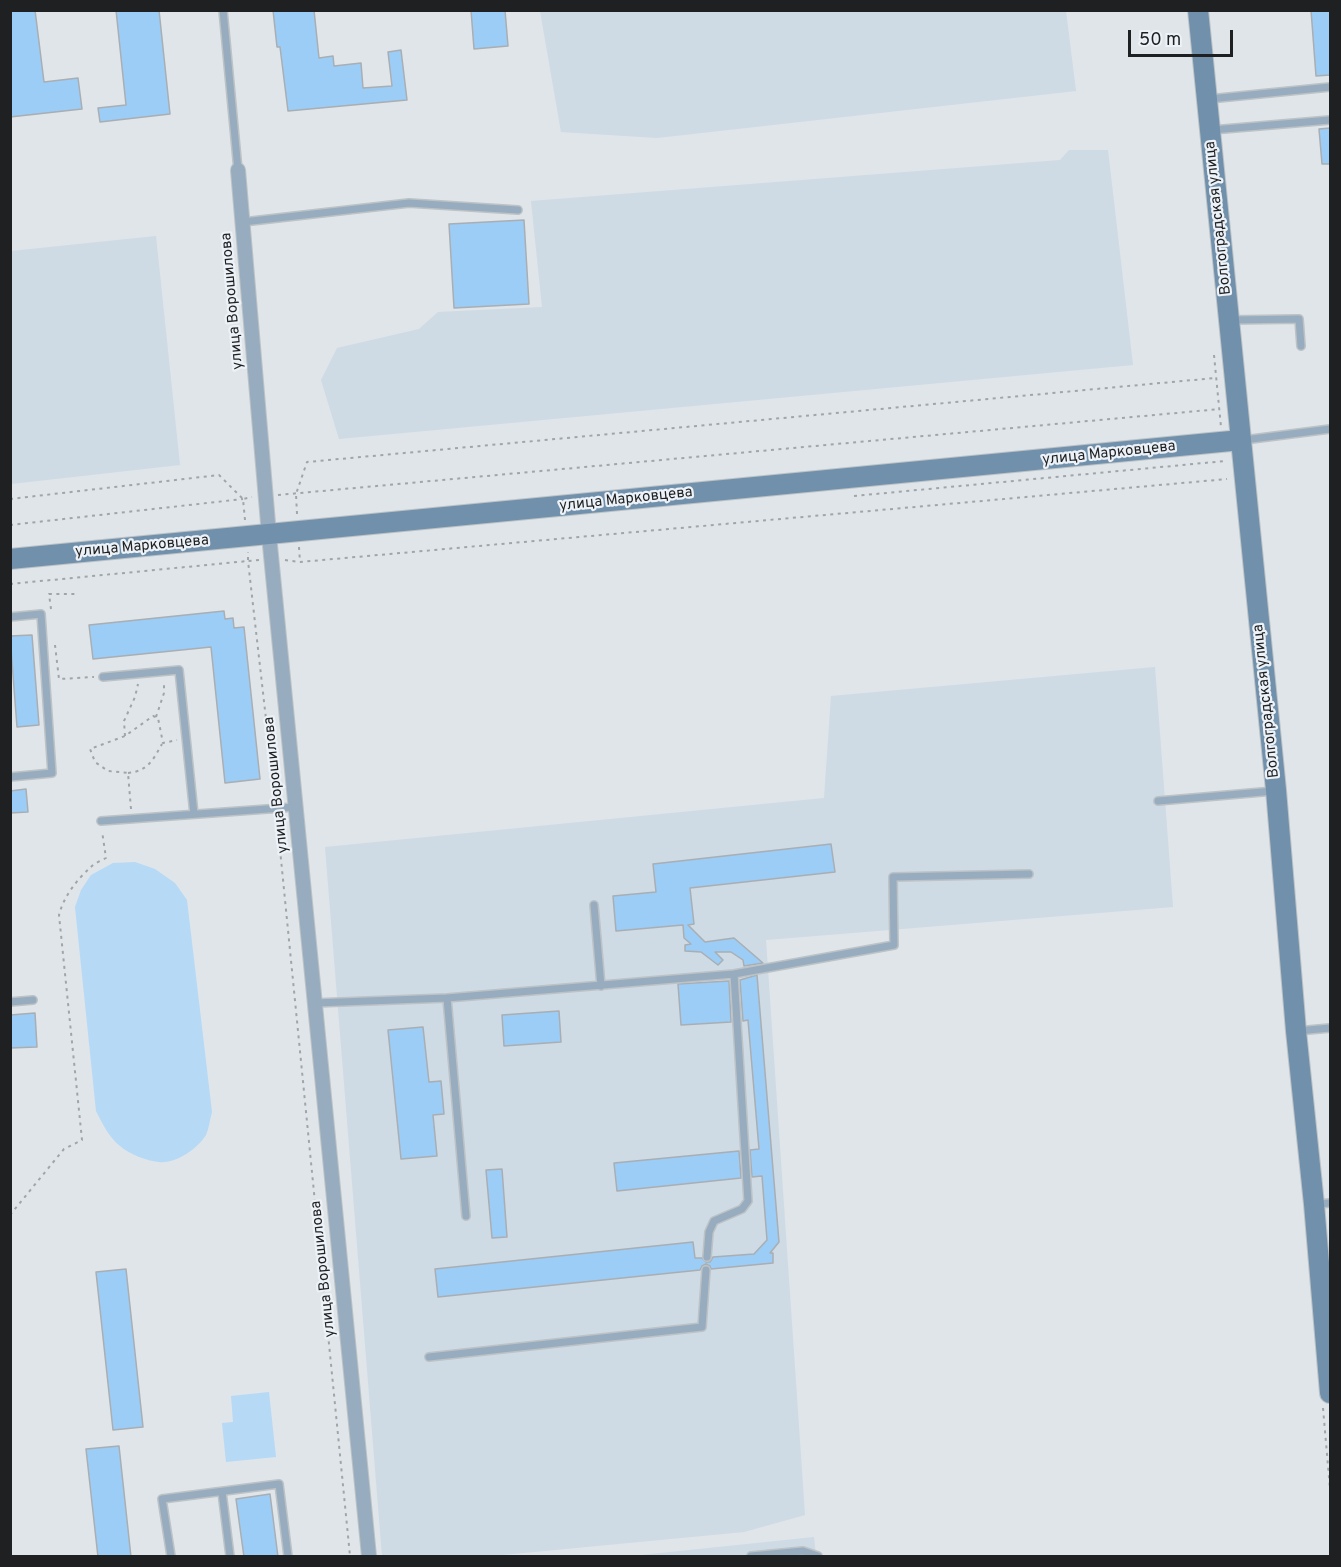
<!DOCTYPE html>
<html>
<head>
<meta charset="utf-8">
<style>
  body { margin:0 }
  #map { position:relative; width:1341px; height:1567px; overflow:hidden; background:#dfe5e9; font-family:Overpass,sans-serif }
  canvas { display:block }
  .frame { position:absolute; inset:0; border:12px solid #1e2022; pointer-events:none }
  .scale { position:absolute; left:1128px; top:30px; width:105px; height:27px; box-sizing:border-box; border:3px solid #1e2022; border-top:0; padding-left:8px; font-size:18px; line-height:21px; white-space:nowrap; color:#1e2022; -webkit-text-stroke:4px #ecf2f7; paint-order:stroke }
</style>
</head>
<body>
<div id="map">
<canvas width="1341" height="1567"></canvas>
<div class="frame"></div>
<div class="scale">50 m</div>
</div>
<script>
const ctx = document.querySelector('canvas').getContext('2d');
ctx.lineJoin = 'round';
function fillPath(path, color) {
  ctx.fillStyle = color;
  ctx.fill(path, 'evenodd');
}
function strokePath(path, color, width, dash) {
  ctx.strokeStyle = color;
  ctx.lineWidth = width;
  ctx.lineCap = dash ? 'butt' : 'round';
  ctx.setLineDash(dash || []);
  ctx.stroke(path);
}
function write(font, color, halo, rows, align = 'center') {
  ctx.font = font + ' Overpass,sans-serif';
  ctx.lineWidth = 4.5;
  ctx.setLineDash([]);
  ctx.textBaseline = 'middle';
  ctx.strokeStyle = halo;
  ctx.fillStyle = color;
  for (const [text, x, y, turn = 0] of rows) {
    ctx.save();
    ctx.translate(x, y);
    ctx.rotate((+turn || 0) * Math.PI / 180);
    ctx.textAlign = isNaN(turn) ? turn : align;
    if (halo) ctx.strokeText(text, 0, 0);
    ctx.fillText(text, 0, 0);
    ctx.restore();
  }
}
const built = new Path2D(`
  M540,11h526l10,80 -419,47 -96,-6z
  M1069,150h39l25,215 -794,74 -18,-59 16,-32 82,-19 19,-17 104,-5 -11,-106 529,-41z
  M156,236l24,229 -169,19v-233z
  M1155,667l18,240 -407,33 39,575 -61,17 -252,24h-110l-57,-709 499,-49 7,-102z
  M814,1537l2,19h-184z`);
const green = new Path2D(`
  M135,862l20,7 20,14 12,17 25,212c-2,7 -3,16 -6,23 -9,14 -30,29 -47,27 -12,-1 -30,-8 -39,-16 -11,-9 -18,-23 -24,-35l-21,-204 6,-17 10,-15 22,-12z
  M269,1392l7,65 -50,5 -4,-39 11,-1 -2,-26z`);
const building = new Path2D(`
  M10,10h25l9,72 34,-4 4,31 -72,8z
  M116,10h43l11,104 -70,8 -2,-14 28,-3z
  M273,10h41l5,48 14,-2 1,10 27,-3 2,25 29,-2 -4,-34 13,-2 6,50 -119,11 -8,-64h-3z
  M471,10h34l3,36 -34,3z
  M1311,10h19v65l-14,1z
  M1330,128v36h-8l-3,-35z
  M524,220l5,84 -75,4 -5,-84z
  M224,611l1,8 8,-1 1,10 10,-1 16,152 -35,4 -14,-136 -118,12 -4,-34z
  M32,635l7,90 -22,2 -7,-91z
  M26,789l2,23 -18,1v-22z
  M831,844l4,28 -145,16 4,36 -6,1 17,17 29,-4 29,25 -19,3 -1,-6 -12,-8h-16l8,8 -5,5 -17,-13 -16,-1v-6l6,-1 -7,-6 -1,-13 -67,6 -3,-35 43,-4 -3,-28z
  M757,975l22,267 -9,11h3v10l-62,6 -1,-3 -4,-2 -4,2 -2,4 -262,27 -3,-28 258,-27 2,16h7l4,4h4l3,-5 41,-3 13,-14 -5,-64 -10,1 -2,-27 9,-1 -11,-129 -5,1 -3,-41z
  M729,981l2,41 -50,3 -3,-41z
  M559,1011l2,31 -57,4 -2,-31z
  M35,1013l2,34 -27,1v-33z
  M423,1027l6,55 12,-1 3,33 -11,1 4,41 -36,3 -13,-129z
  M739,1151l2,27 -124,13 -3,-28z
  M502,1169l5,68 -15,1 -6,-68z
  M126,1269l17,158 -30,3 -17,-158z
  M119,1446l12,111h-33l-12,-108z
  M270,1494l8,63h-34l-8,-58z`);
const path = new Path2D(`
  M1214,355l7,72
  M278,495l942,-86
  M854,496l371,-35
  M10,499l209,-24 24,24
  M297,514l-1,-20 11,-32 908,-84
  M245,520l-2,-21 9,-2
  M10,525l233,-26
  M299,547l1,15
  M259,560l-11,1 27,237
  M285,560l15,2 927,-83
  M10,584l238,-23v-9
  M51,609l-2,-15h27
  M55,645l4,34 35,-2
  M156,717l8,-24v-11
  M125,736l-1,-15 11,-24 3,-13
  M128,773c20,-2 25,-13 34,-29
  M131,809l-3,-36 -20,-2 -13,-9 -5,-13 35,-13 28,-20 5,2 5,25 14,-3
  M277,819l73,737
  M10,1215l54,-66 18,-9 -23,-225c4,-17 18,-36 31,-47 4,-5 11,-7 16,-10l-4,-27
  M1323,1408l7,81`);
const service = new Path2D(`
  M223,10l15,160
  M1209,99l121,-12
  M1212,130l118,-10
  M243,222l166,-19 109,7
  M1231,320l68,-1 2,27
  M1244,440l86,-11
  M10,617l31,-3 11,159 -42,4
  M103,677l76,-7 15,144
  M1158,801l116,-10
  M101,821l194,-14
  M594,905l7,81
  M734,974l160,-29 -1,-68 136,-3
  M447,998l19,218
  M10,1002l23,-2
  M315,1003l132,-5 287,-24 14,227 -6,8 -28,12 -5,11 -2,25
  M1297,1031l33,-3
  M1317,1204l13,-1
  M429,1357l273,-30 4,-57
  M222,1492l8,64
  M171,1556l-9,-57 117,-15 9,72
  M751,1556l52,-5 15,5`);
const minor = new Path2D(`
  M238,170l31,365 100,1021`);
const secondary = new Path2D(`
  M1198,10l78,780 20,241 18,173 16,189
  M10,559l1231,-119`);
const streetNames = [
  ["Волгоградская улица",1219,218,-96],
  ["улица Ворошилова",233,301,-95],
  ["улица Марковцева",1109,454,-6],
  ["улица Марковцева",626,500,-6],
  ["улица Марковцева",142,547,-5],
  ["Волгоградская улица",1267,701,-96],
  ["улица Ворошилова",277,785,-96],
  ["улица Ворошилова",324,1269,-96]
];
fillPath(built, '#cedae4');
fillPath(green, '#b6d9f6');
fillPath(building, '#9bcdf7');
strokePath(building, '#a9aeb3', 1.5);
strokePath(service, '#bcc2c5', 10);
strokePath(minor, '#bcc2c5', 16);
strokePath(secondary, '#bcc2c5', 22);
strokePath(path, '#a0a5a8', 2, [3, 4.5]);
strokePath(service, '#97acbe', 7);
strokePath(minor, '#97acbe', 14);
strokePath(secondary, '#7090ab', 20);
write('15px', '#1e2022', '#ecf2f7', streetNames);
</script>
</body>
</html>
